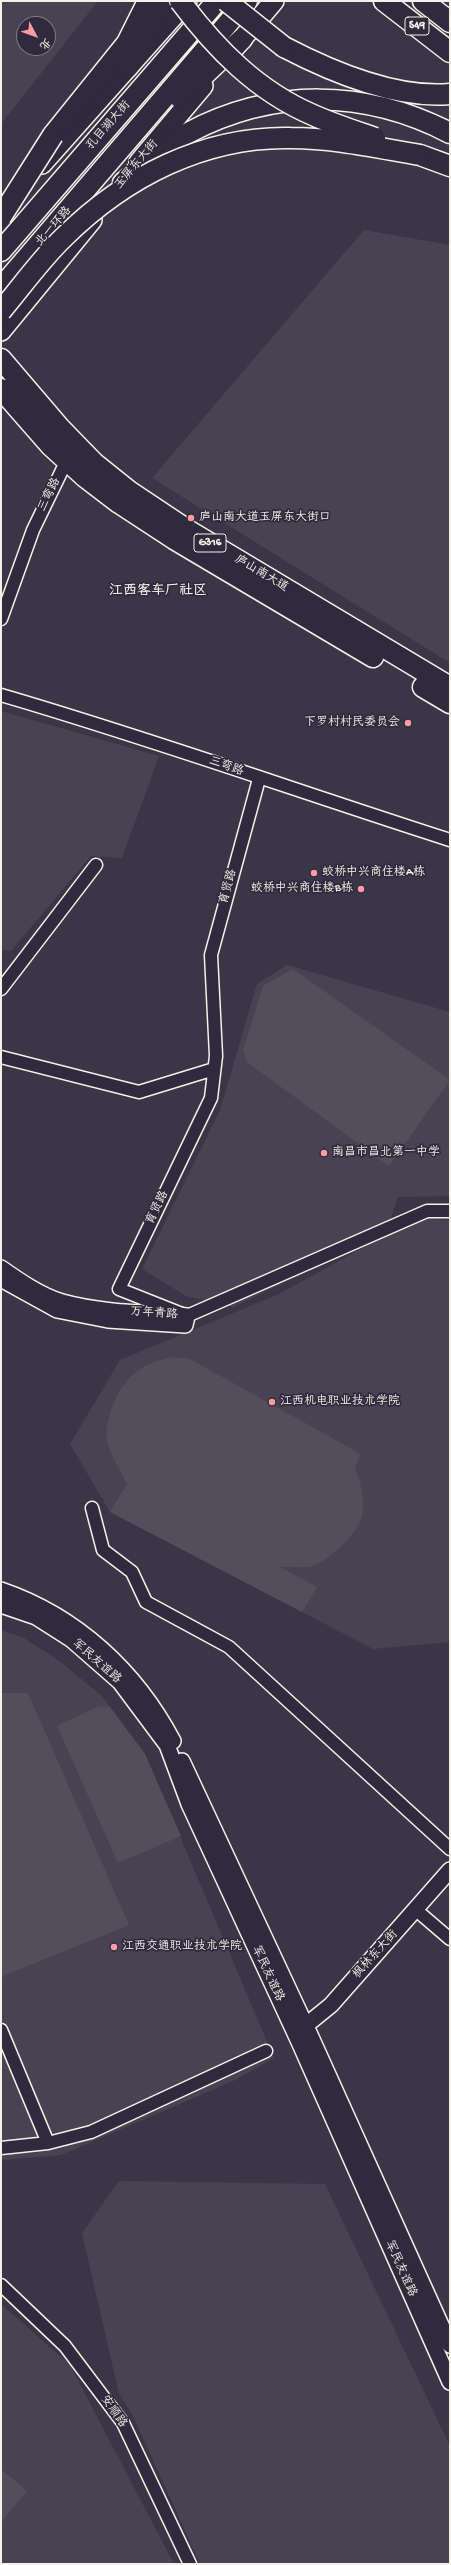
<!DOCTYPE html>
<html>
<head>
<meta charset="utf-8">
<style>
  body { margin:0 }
  #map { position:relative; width:451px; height:2565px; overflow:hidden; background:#3b3647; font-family:"Gochi Hand","LXGW WenKai TC",sans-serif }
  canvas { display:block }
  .frame { position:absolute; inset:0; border:2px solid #f4f1e8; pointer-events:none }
  .north { position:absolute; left:16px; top:16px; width:40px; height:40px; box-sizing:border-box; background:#2f2a3d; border:1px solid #7e7a81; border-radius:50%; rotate:131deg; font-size:11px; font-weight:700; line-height:16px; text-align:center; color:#f4f1e8 }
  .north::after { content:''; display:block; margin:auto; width:14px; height:18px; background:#ff9aa2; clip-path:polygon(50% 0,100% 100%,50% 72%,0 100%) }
</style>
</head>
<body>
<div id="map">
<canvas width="451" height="2565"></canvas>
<div class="frame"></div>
<div class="north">北</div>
</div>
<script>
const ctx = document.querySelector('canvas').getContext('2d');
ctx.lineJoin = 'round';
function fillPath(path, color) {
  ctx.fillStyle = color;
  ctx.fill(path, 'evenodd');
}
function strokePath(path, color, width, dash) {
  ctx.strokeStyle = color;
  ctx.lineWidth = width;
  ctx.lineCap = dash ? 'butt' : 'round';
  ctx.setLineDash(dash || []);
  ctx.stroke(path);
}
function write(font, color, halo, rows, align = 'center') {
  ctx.font = font + ' "Gochi Hand","LXGW WenKai TC",sans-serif';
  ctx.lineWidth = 3.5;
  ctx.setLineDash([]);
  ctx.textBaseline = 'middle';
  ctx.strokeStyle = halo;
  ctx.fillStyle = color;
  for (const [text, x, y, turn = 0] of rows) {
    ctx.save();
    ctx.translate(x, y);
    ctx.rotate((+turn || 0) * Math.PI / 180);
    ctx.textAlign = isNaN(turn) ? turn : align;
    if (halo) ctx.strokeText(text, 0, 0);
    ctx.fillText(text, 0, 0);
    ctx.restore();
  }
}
const built = new Path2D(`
  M1,1h97l-97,123zM24,24h24v24h-24z
  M364,230l86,15v418l-298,-185z
  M1,711l158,45 -37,102 -31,-2 -80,95 -10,-1z
  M287,965l163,47v184l-52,1 -12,35 -152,75 -48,-11 -44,-27 78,-159 37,-126z
  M419,1217l31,4v421l-77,7 -263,-137 -40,-68 50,-84 159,-66z
  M1,1630l23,8 34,22 44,36 43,58 129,304 -41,23 -172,74 -60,5z
  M119,2181l206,3 125,262v118h-250l-68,-150 -13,-20 -37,-161z
  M1,2304l69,61 104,199h-173z`);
const green = new Path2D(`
  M293,969l157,111 -61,86 -142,-104 -4,-12 20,-64z
  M171,1357l19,2 171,95 -6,13c5,16 11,32 7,49 -4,18 -35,48 -54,51 -9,1 -19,-1 -28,0l37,20 -15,25 -192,-100 17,-28c-6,-13 -15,-26 -19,-39 -6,-25 11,-63 32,-76 8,-6 22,-9 31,-12z
  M1,1693h27l101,232 -128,52z
  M99,1706l11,1 35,47 36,82 -63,27 -61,-137z
  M1,2469l26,22 -26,31z`);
const minor = new Path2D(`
  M1,619l32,-89 34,-70
  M1,695c151,44 299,97 449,145
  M259,779l-48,176 5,101 -5,42 -92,191 68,27 240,-105h23
  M1,989l95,-124
  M1,1057l138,35 75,-23
  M92,1508l11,42 29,22 14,30 83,45 221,202
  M422,1915l28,24
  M1,2030l47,113
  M1,2148l47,-5 43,-11 175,-81
  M1,2285l64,61 58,77 67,141`);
const tertiary = new Path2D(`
  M1,1268c17,12 40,28 61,34 40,11 84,11 125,14l-2,9 -77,-5 -51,-10 -56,-31
  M1,1590c76,26 135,81 172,151
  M1,1605l35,12 36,23 48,42 47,63 22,59 111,240 150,338
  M182,1761l129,276 139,308
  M299,2031l32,-26 119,-135`);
const primary = new Path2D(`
  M231,52l43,-51
  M139,162l64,-76
  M42,164l145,-163
  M1,331l91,-111`);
const trunk = new Path2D(`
  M384,1l66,51
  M423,1l27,21
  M284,47c48,25 111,52 166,47
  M128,67l20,-32 12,-28
  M180,98l62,-59
  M53,135l74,-92 21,-42
  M420,155l30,11
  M123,183c20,-17 41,-37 65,-50 85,-45 177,-44 262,0
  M1,251l216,-250
  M1,288l246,-287
  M1,359l59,69 34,35 35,28 57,38 264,158
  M1,389l49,56 35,32 34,26 55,36 199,118
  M423,687l27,16`);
const trunkBridge = new Path2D(`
  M180,1c36,48 77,90 133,114 20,9 42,16 62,23
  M226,1l58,46
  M1,217l52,-82
  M1,311c21,-25 40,-52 63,-74 61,-60 140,-101 227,-99 43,0 87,10 129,17`);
const markers = [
  [191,518,4,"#ff9aa2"],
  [408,723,4,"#ff9aa2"],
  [314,873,4,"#ff9aa2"],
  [361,889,4,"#ff9aa2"],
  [324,1153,4,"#ff9aa2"],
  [272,1402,4,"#ff9aa2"],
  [114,1947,4,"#ff9aa2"]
];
const shields = [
  [417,26,24],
  [210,543,32]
];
const shieldNames = [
  ["S49",417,26],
  ["G316",210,543]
];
const streetNames = [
  ["孔目湖大街",109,126,-49],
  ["玉屏东大街",137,165,-50],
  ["北一环路",54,227,-49],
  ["三弯路",50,495,-64],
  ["庐山南大道",261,574,31],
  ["三弯路",226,767,19],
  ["育贤路",229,887,-75],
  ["育贤路",158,1208,-64],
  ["万年青路",154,1314,4],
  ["军民友谊路",96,1662,41],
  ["枫林东大街",376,1955,-48],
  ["军民友谊路",267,1974,65],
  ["军民友谊路",400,2269,66],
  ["安顺路",113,2412,55]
];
const poiNames = [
  ["庐山南大道玉屏东大街口",199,518],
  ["下罗村村民委员会",400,723,"right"],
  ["蛟桥中兴商住楼A栋",322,873],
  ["蛟桥中兴商住楼B栋",353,889,"right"],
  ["南昌市昌北第一中学",332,1153],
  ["江西机电职业技术学院",280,1402],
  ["江西交通职业技术学院",122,1947]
];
const quarterNames = [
  ["江西客车厂社区",158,592]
];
fillPath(built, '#484352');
fillPath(green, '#534e5c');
strokePath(minor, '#f4f1e8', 15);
strokePath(tertiary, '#f4f1e8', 18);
strokePath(primary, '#f4f1e8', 22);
strokePath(trunk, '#f4f1e8', 23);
strokePath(minor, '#2f2a3d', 12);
strokePath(tertiary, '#2f2a3d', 15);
strokePath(primary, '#2f2a3d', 19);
strokePath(trunk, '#2f2a3d', 20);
strokePath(trunkBridge, '#f4f1e8', 23, []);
strokePath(trunkBridge, '#2f2a3d', 20);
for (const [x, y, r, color] of markers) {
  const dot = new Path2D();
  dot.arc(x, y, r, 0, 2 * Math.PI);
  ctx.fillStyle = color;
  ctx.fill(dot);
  strokePath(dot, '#2f2a3d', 1.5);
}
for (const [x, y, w] of shields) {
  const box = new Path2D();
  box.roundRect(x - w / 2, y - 9, w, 18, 3);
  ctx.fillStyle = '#2f2a3d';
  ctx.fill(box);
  strokePath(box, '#f4f1e8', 1);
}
write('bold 11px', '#f4f1e8', null, shieldNames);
write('12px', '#f4f1e8', '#2f2a3d', streetNames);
write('12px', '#f4f1e8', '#2f2a3d', poiNames, 'left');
write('bold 14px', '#f4f1e8', '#2f2a3d', quarterNames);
</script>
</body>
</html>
